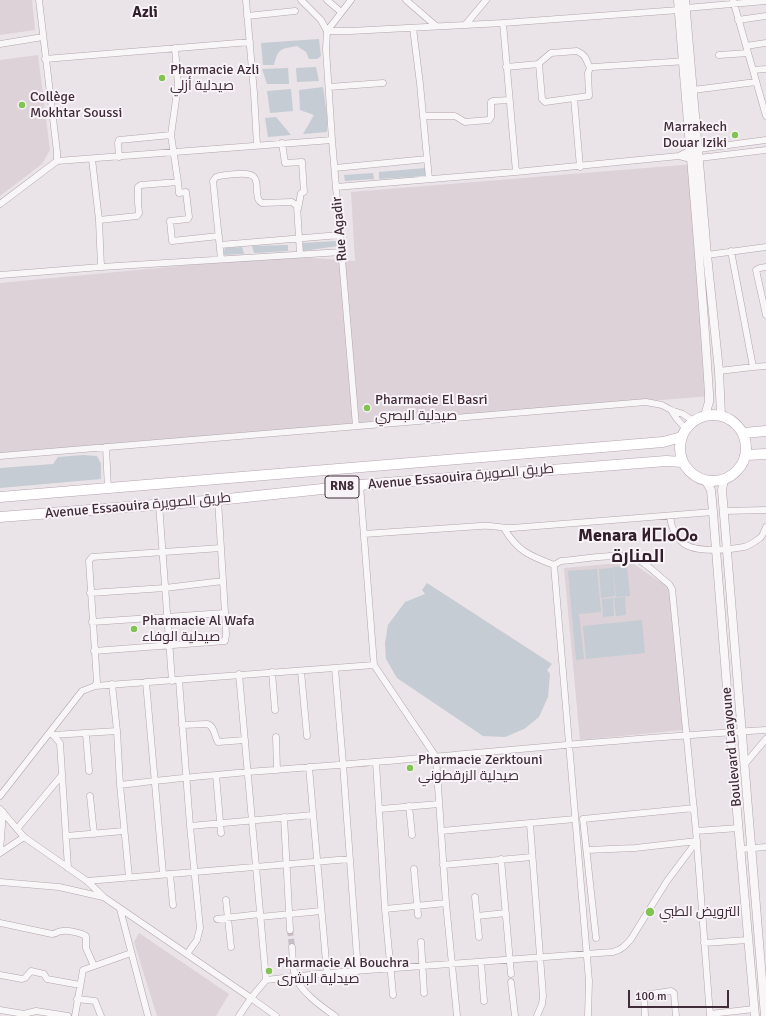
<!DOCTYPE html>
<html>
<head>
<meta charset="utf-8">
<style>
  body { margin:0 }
  #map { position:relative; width:766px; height:1016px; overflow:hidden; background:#eae3e8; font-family:Signika,sans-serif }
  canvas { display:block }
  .scale { position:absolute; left:628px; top:990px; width:101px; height:18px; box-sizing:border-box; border:2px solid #412c39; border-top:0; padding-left:5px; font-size:12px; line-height:14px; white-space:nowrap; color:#412c39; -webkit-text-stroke:3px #f8f3f6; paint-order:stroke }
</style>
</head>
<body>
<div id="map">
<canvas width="766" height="1016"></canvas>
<div class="scale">100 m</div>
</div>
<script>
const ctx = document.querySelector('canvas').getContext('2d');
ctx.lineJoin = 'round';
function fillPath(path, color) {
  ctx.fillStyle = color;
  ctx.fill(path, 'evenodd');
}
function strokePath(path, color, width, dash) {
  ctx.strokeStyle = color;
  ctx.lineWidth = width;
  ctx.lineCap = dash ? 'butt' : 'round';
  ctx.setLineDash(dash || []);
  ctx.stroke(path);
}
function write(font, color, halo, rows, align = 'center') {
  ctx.font = font + ' Signika,Cairo,"Noto Sans Tifinagh",sans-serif';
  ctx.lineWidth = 4;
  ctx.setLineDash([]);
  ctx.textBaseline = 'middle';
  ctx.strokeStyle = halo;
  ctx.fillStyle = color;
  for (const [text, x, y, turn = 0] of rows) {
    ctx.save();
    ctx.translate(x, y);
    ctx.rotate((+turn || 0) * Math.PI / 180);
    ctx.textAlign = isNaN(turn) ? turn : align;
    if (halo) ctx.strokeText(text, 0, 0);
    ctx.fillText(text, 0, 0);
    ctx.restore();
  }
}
const built = new Path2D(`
  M0,0h32l3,30 -35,5z
  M38,55l12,95 -8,14 -42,32v-136z
  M695,164l16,232 -711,57v-170l242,-23 57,-3 56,4 -4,-69z
  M631,562l38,26 7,48 7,94 -103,10 -16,-172z
  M139,933l90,61 -13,22h-59l-23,-74z`);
const green = new Path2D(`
  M319,39l2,17 -4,3h-8l-3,-7 -9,-6c-16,3 -19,2 -23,19h-11l-2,-22z
  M316,67l3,14 -22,1 -1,-14z
  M288,68l1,16h-22l-5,-15z
  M323,87l4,28v17l-24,2 11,-19 -14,-5 -1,-20z
  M291,89l2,22 -23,2 -3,-22z
  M276,117l15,18 -23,2 -3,-19z
  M425,168l1,8 -47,3v-7z
  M373,173l1,6 -29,2 -1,-6z
  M336,241l2,5 -35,5 -1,-8z
  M288,245v6l-34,2 -2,-7z
  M242,247l2,7 -21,1 2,-7z
  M83,455l14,1 4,8v15l-101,9v-20l53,-4 5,-7z
  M627,566l3,30 -14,1 -3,-30z
  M613,568l2,28 -14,2 -2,-29z
  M597,569l4,43 -22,2 5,45 -8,1 -8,-89z
  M427,583l125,81 -5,6 3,4 -2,23 -9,20 -15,12 -19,8 -22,-1 -86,-58 -11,-19 -1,-16 3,-18 17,-23 20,-8 -3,-4z
  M625,597l1,18 -10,1 -2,-18z
  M613,598l1,18 -11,1 -1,-18z
  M642,620l3,33 -59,6 -3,-33z`);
const minorTunnel = new Path2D(`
  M290,930l2,17`);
const minor = new Path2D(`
  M246,0l8,93 3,52
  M301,0l20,20 6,11 -1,18 6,91 24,286
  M327,0l14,12
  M406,0l30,26
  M733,0l33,116
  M247,16l48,-5
  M738,20l28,-4
  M503,23l13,149
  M466,24l20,-24
  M413,28l7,56 9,95
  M327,31h23l153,-8 176,-13 7,-2 80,-7
  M327,31l24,-31
  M0,44l43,-7
  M746,46l20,-3
  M719,55l29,-2
  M45,59l205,-17
  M538,64l13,-11 26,-2 5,3 3,3 5,11
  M506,67l33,-3 3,35 3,3 44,-6 -1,-23 2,-5 3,-1 94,-6
  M753,70l13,-1
  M329,87l54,-4
  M693,90l63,-8
  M574,98l6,69
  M423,116h32l10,6 24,-2 2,-3v-15l2,-1 16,-1
  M171,135l7,-50 -3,-37
  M766,140l-75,10 -12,6 12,3 75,-9
  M282,143l3,20 17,-1 2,30 -3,1 -3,16
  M92,159l7,61 2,47
  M57,161l275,-21
  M335,168l92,-9
  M178,182l1,11 7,-1 3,25 -1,2 -18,2 2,20 47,-5
  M336,187l180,-15 163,-16
  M0,204l57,-43v-9l-18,-152
  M99,220l38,-4 2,-3 -1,-10v-16l3,-2 37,-3 -7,-47 -52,5 -1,3 1,14
  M220,245l120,-10
  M707,255l59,-8
  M221,259l-8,-78 3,-4 3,-1c8,-1 30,-5 35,1 3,3 3,11 3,15 1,5 0,8 5,11l30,-1 5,4 3,48
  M766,267l-6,1 -4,2 10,45
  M0,275l101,-8 241,-15
  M753,367l13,-1
  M719,371l34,-4 -22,-116
  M671,410l6,9 9,10
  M106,447l2,42
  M0,456l646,-54 16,3 9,5 12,4 10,7
  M360,485l14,180 62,92 10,146 11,113
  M159,504l13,177
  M724,511l42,-1
  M670,516c1,10 4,20 13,27 12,10 46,7 61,4 5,-1 12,-6 16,-9 3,-2 4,-7 6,-11
  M504,528c13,23 26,28 50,37
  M364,534l116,-8c11,-1 21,2 32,2l201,-16
  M554,565l7,-4c16,-1 61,-9 74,-3 12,5 23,18 34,26l3,5 24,242 14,185
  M554,565l35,416 -1,35
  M90,593l75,-5 58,-7
  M92,622l133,-9
  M94,651l131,-10 1,-6 -1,-22 -7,-113
  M335,668l8,96 15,207
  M301,671l6,65
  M272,672l3,38
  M239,674l27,306
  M179,680l11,146 10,102 -3,12 -10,14
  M146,682l17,192
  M112,684l5,47 3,54 9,92
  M95,686l2,-4 -8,-121 3,-4 129,-9
  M182,725l25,-1c8,2 7,12 11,18l27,-2
  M51,733l2,2 64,-4
  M86,734l3,37
  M53,735l7,8 8,125
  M276,737l1,33
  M376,762l9,147 8,86
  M744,765l22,-26
  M309,767l18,206
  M216,775l5,58
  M120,785c92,-12 186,-17 279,-25 122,-11 244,-23 367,-30
  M0,796l82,-105 13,-5 279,-21
  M90,796l4,38
  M409,806l3,29
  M0,809l24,28 63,44 18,17 146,100 25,18
  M380,809l59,-5
  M284,817l6,113
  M530,824l13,172 -1,8 -5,12
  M190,826l123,-11
  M17,829l45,-54
  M441,831l134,-12
  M696,831l43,-3
  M66,836l58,-5
  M741,849l25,-2
  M587,850l48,-2 62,-7
  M0,851l3,-39
  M0,853l24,-16
  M501,859l10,115
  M443,865l89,-8
  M414,869l4,46
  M170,874l3,31
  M87,881l263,-22
  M0,882l59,5 44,10
  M475,897l4,40
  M226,900l5,47
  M120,909l28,107
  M385,909l61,-6
  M477,916l29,-3
  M260,917l61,-6
  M217,919l43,-5
  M0,923l52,11c4,0 6,-3 10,-3 6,-1 19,2 24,5v12l8,18
  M596,938l-13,-119 111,-11
  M421,942l3,51
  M704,943l44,-3
  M292,947c1,9 0,20 3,28 4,16 27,32 40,41
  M481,962l3,39
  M0,975l22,4 3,-1 6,-7 13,3 3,5 33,6
  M511,982l4,34
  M77,999l18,2 6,15
  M0,1010l24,4 12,-3 32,5
  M710,1014l44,-5
  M75,1016l8,-46 48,-17
  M239,1016l12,-18 15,-18 61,-7 286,-21c8,-2 12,-6 18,-13l36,-58 30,-40
  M645,1016l-1,-21 27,-4 3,2 2,23`);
const tertiary = new Path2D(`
  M678,0c10,131 23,262 31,394v8l-4,13
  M685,0l22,255 12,116 2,44
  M724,479l-2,11 43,526
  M705,480l6,10 2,22 21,265 21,239`);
const primary = new Path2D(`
  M680 448a33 33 0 1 1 66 0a33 33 0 1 1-66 0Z
  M744,433l22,-2
  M746,455l20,-1
  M0,497l663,-55 19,-5
  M0,517l218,-17 142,-15 306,-24 17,1`);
const markers = [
  [162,78,4,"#81c453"],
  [22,105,4,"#81c453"],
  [735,135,4,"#81c453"],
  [367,408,4,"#81c453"],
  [134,629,4,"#81c453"],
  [410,768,4,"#81c453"],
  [650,912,5,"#81c453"],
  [269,971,4,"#81c453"]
];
const shields = [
  [342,487,34]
];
const shieldNames = [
  ["RN8",342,487]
];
const poiNames = [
  ["Pharmacie Azli",170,70],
  ["صيدلية أزلي",170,86],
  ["Collège",30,97],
  ["Mokhtar Soussi",30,113],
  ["Marrakech",727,127,"right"],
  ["Douar Iziki",727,143,"right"],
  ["Pharmacie El Basri",375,400],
  ["صيدلية البصري",375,416],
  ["Pharmacie Al Wafa",142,621],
  ["صيدلية الوفاء",142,637],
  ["Pharmacie Zerktouni",418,760],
  ["صيدلية الزرقطوني",418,776],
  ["الترويض الطبي",659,912],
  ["Pharmacie Al Bouchra",277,963],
  ["صيدلية البشرى",277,979]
];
const streetNames = [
  ["Rue Agadir",340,229,-95],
  ["Avenue Essaouira طريق الصويرة",461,477,-5],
  ["Avenue Essaouira طريق الصويرة",138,506,-5],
  ["Boulevard Laayoune",732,747,-95]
];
const neighbourhoodNames = [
  ["Azli",145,13]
];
const districtNames = [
  ["Menara ⵍⵎⵏⴰⵔⴰ",638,536],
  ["المنارة",638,557]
];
fillPath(built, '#dcd2d8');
fillPath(green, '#c5ccd3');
strokePath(minorTunnel, '#c8bec5', 6, [6, 3]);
strokePath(minor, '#b1a5ac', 7);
strokePath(tertiary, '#b1a5ac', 9);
strokePath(primary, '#b5a3af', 11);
strokePath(minor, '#f9f6f8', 6);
strokePath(tertiary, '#f9f6f8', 8);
strokePath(primary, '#fff', 10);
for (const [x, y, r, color] of markers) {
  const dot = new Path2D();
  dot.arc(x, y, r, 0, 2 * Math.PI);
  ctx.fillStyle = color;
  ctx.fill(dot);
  strokePath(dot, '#f8f3f6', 1.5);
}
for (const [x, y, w] of shields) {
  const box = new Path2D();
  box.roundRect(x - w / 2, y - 11, w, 22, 3);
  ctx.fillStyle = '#f8f3f6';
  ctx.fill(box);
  strokePath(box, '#412c39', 1);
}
write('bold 13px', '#412c39', null, shieldNames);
write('14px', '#412c39', '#f8f3f6', poiNames, 'left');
write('14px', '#412c39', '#f8f3f6', streetNames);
write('bold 15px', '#321e2a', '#f8f3f6', neighbourhoodNames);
write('bold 18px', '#321e2a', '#f8f3f6', districtNames);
</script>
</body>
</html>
